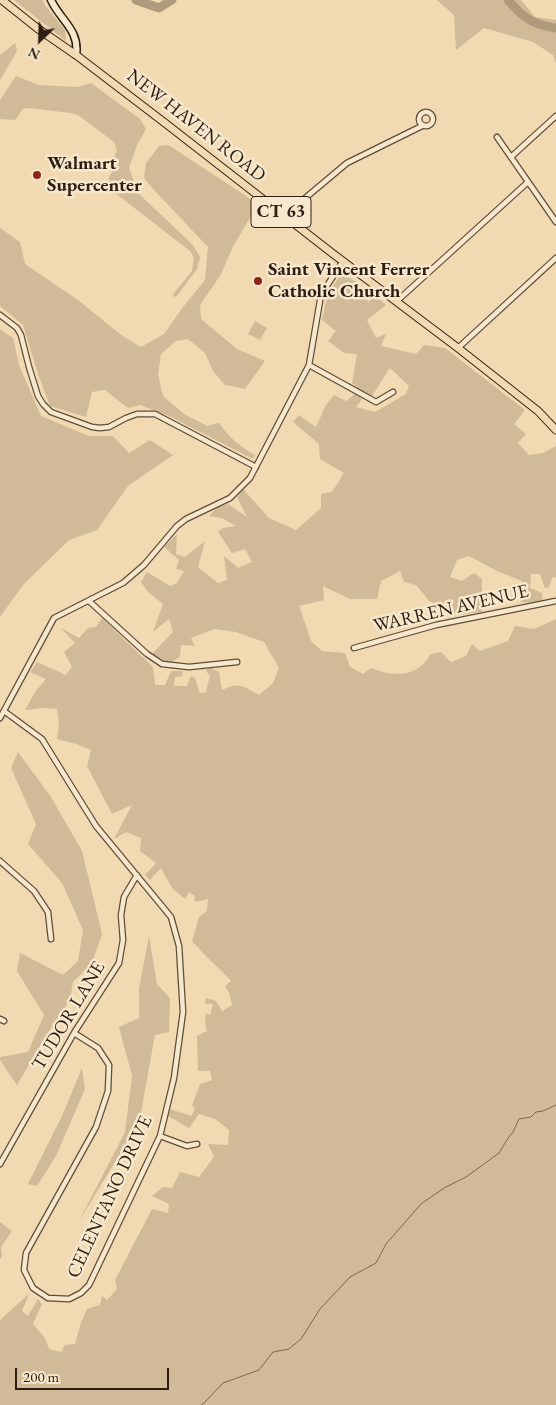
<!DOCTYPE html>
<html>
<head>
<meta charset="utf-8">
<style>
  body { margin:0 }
  #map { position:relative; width:556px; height:1405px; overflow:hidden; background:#f1dab2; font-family:"EB Garamond",serif }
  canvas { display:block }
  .north { position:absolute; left:15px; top:15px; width:50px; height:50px; -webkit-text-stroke:4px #f6e7cd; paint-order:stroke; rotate:204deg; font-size:14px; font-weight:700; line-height:20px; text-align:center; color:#2e1e11 }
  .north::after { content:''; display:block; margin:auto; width:18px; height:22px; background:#2e1e11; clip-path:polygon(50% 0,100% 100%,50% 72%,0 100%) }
  .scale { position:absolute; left:15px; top:1368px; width:154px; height:22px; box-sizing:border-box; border:2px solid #2e1e11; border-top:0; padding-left:6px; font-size:15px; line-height:18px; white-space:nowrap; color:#2e1e11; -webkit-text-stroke:4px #f6e7cd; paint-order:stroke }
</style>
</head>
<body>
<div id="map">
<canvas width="556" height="1405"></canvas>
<div class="north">N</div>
<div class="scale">200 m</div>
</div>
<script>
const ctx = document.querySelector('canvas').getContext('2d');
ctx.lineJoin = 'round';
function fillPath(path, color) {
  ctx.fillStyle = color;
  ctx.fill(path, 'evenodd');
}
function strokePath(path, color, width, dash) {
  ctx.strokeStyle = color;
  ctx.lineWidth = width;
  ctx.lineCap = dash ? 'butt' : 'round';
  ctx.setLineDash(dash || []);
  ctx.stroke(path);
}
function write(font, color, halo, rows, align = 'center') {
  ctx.font = font + ' "EB Garamond",serif';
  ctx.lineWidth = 5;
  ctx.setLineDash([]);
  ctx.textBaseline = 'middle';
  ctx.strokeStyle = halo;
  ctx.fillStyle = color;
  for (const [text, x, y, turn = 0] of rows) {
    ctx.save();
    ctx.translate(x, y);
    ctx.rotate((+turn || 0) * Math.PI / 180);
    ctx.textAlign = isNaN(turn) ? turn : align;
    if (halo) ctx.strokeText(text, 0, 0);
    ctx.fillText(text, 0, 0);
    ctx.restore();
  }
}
const green = new Path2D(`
  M14,0h29l1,4 21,26 1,11z
  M437,0h84l14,17 21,3v44l-3,-9 -20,-13 -49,-14 -28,22 -2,-35z
  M15,43l2,8 -17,29v-25z
  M16,76l23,9 39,2 13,-4 49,36 6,10 -9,16 -8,23 9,25 55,52 7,12 -3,12 -21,28 -3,-1 1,-3 18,-22 2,-13 -4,-7 -75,-58 1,-7 -8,-7 4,-7 -4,-4 9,-17 -3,-9 -36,-27 -8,-2 -41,-5 -6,1 -8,11 -15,-1v-19z
  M166,145l4,1 76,50 11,9 -24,42 -13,29 -20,29 1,14 36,30 28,12 -20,28 -20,-4 -12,-14 -8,-18 -17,-14 -12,2 -15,13 -3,21 5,21 21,18 23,12 12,-3c10,14 21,24 36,32l-2,4 -84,-43 -29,-11 -12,3 -23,-18 -13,2 -6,25 -36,-11 -12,-32 -15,-49 -23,-19v-78l20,14 5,22 53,36 43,35 20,12 23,-13 19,-27 22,-27 3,-33 -55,-58 -9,-11 2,-15 13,-17z
  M341,273l15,9 -1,7 14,13 4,-9 13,12 -19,15 9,18 10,-4 -5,12 35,8 8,-9 21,3 80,62 -11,14 12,10 -8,9 11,12 14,-2 13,-7v131l-4,1 -3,9 -4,1 -5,-14h-9l-1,14 12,5 1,10 -23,-1 2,-21 -23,-9 -30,-16 -12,4 -7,17 12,4 12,-8 8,6v33l-25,3 -28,-14 -13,-16 -12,-3 -4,-11 -19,10 -4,18h-27l-27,-13 1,14 -25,6 12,35 11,10 23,2 5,14 13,7 8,-6c14,6 32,9 46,1 6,-3 10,-10 14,-15l10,-2 10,10 15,-6 6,-12 8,7 28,-10 7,-15 19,3 22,-10v786h-556v-85l29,-26 -7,17 6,5 10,-17 4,5 -9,20 12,14 4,11 12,3 4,-7 10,-1 6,-21 6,-14 13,-4 2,-9 5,4 10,-11 -2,-9 37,-71 16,4 1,-9 -17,-8 11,-9 9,1 8,-16 19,5 15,-20 -6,-13 20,1 1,-15 -14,-11 -16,-5 -10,14 -21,-12 2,-7 21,7 4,-7 -3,-4 8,-21 12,-4 -2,-9h-12l-1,-35 10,-5 -2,-9 1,-9 4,2 3,-11h-8l1,-6 10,3 6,10 10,-6 -2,-10 -5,-9 6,-5c-13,-14 -27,-26 -39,-40l7,-24 8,-6 1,-12 -13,3 -1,-7 -5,-3 -4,7 -13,-11 -11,-20 -11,12 -5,-5 11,-12 -16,-12 1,-13 -15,-6 -12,7 18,-34 -20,9 -25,-48 4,-16 -15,-6 -19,-5 2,-15 -2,-15 -15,-1 -17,2 10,-18 11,-13 -16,-7 7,-10 29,13 6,-8 -8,-15 11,-9 -14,-15 18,10 9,-10 8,-1 6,-9 51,49 2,18h10l6,-14h12l-1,5 -7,1 -1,9h13l4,-10 4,2 5,15 6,-1 4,-16 -4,-5 3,-4 10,5 3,18c19,-9 21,-3 37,5l14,-12 6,-15 -15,-26 -28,-10 -21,-3 -24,9 4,8 -14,-1 -1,12 -10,6 -18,-9 21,-22 -4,-13 -16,13 10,-28 -15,-12 -7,-10 6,-10 23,14 7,-3 7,-12 -8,-2 3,-9 -15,-13 13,-13 -1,20 9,3 20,-16 -7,26 20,16 9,-3 -3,-24 14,12 14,-6 -7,-13 -13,4 -14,-21 5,-4 13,-2 -14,-8 -13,-2 9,-9 10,-3 19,13 -10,-20 6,-8 26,29 27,12 25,-22v-14l11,-2 12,-19 -24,-14 -1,-15 -26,-22 6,-7 17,12 10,-22 8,-10 12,6 9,-7 7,5 -6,8 19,5 31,-18 3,-8 -19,-18 -20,31 -18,-16 5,-29 -13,-1 -16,-12 8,-10 -14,-11 5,-23z
  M255,321l12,7 -7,12 -12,-6z
  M0,329l13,9 6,27 22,51 48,20h24l16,17 21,-13 23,15 -45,31 -31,44 -28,10 -46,45 -23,32z
  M18,752l33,45 31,54 20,83 -10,29 -19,19 -3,18 -24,36 -29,49 -17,-25v-3l28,-5 16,-37 -27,-44 3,-18 43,22 15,-14 5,-31 -21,-47 -34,-39 8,-20 -25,-56z
  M149,936l8,48 13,14 -1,34 -14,3 -16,88 -60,98 46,-89 7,-56 -13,-49 20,-9v-30z
  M82,1068l3,21 -29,67 -19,30 -9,-2 34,-68z
  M0,1222l12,9 -11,16 1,10 -2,2z`);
const stream = new Path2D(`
  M201,1405l2,-1 20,-21 36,-13 14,-18 16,-3 12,-10 19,-30 30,-32 26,-14 10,-19 35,-40 23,-16 22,-11 33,-24 9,-15 5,-6 6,-13 12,-2 5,-5 7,-1 13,-6`);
const river = new Path2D(`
  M136,0l23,8 13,-8
  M508,0c14,17 25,25 48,28`);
const street = new Path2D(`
  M419 119a7 7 0 1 1 14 0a7 7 0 1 1-14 0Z
  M497,137l59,85
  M511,157l45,-41
  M285,215l62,-52 75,-37
  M397,301l131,-119
  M0,315l17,13 4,7 8,32 9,29 5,8 8,8 41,15 8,1 9,-1 17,-9 11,-4h18l101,53
  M458,348l98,-90
  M309,365l67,37 17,-10
  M89,601l58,53 15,10 27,3 48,-5
  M354,648l82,-23 120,-24
  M4,711l38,28 54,87 75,91 8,29 4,66 -9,66 -14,58 -71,149 -8,8 -12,6 -21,-1 -15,-10 -9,-18 2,-17 70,-126 12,-36 1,-26 -11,-17 -24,-15
  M0,718l54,-100 69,-35 21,-18 33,-39 9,-7 44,-21 20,-20 59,-113 12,-70 22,-34
  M0,861l34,30 14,21 3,27
  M0,1019l4,2
  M160,1136l27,10 10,-2
  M0,1164l74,-131 45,-70 4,-23 -2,-25 3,-18 13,-22`);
const secondary = new Path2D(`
  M51,0c9,20 29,30 25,55`);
const primary = new Path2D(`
  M2,0l35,28 39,27 89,68 167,130 126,95 80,63 18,19`);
const markers = [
  [37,175,5,"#8f2418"],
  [258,281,5,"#8f2418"]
];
const shields = [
  [281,212,60]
];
const shieldNames = [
  ["CT 63",281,212]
];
const streetNames = [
  ["NEW HAVEN ROAD",196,126,38],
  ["WARREN AVENUE",451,609,-13],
  ["TUDOR LANE",69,1016,-59],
  ["CELENTANO DRIVE",110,1197,-65]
];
const poiNames = [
  ["Walmart",47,164],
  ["Supercenter",47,186],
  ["Saint Vincent Ferrer",268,270],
  ["Catholic Church",268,292]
];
fillPath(green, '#d0ba97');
strokePath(stream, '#7b6851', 1);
strokePath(river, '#af9a7b', 9);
strokePath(street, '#5f4d39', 7);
strokePath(secondary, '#2e1e11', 9);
strokePath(primary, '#2e1e11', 9);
strokePath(street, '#f6e7cd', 4.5);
strokePath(secondary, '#f6e7cd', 6);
strokePath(primary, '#f1dab2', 7);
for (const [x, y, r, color] of markers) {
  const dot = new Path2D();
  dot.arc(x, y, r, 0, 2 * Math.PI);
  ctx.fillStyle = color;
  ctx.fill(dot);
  strokePath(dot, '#f6e7cd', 2);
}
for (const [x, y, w] of shields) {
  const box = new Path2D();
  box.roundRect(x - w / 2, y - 15.5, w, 31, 4);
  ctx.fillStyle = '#f6e7cd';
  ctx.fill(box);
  strokePath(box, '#2e1e11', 1);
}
write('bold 18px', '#2e1e11', null, shieldNames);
write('19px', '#2e1e11', '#f6e7cd', streetNames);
write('bold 19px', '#2e1e11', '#f6e7cd', poiNames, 'left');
</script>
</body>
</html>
